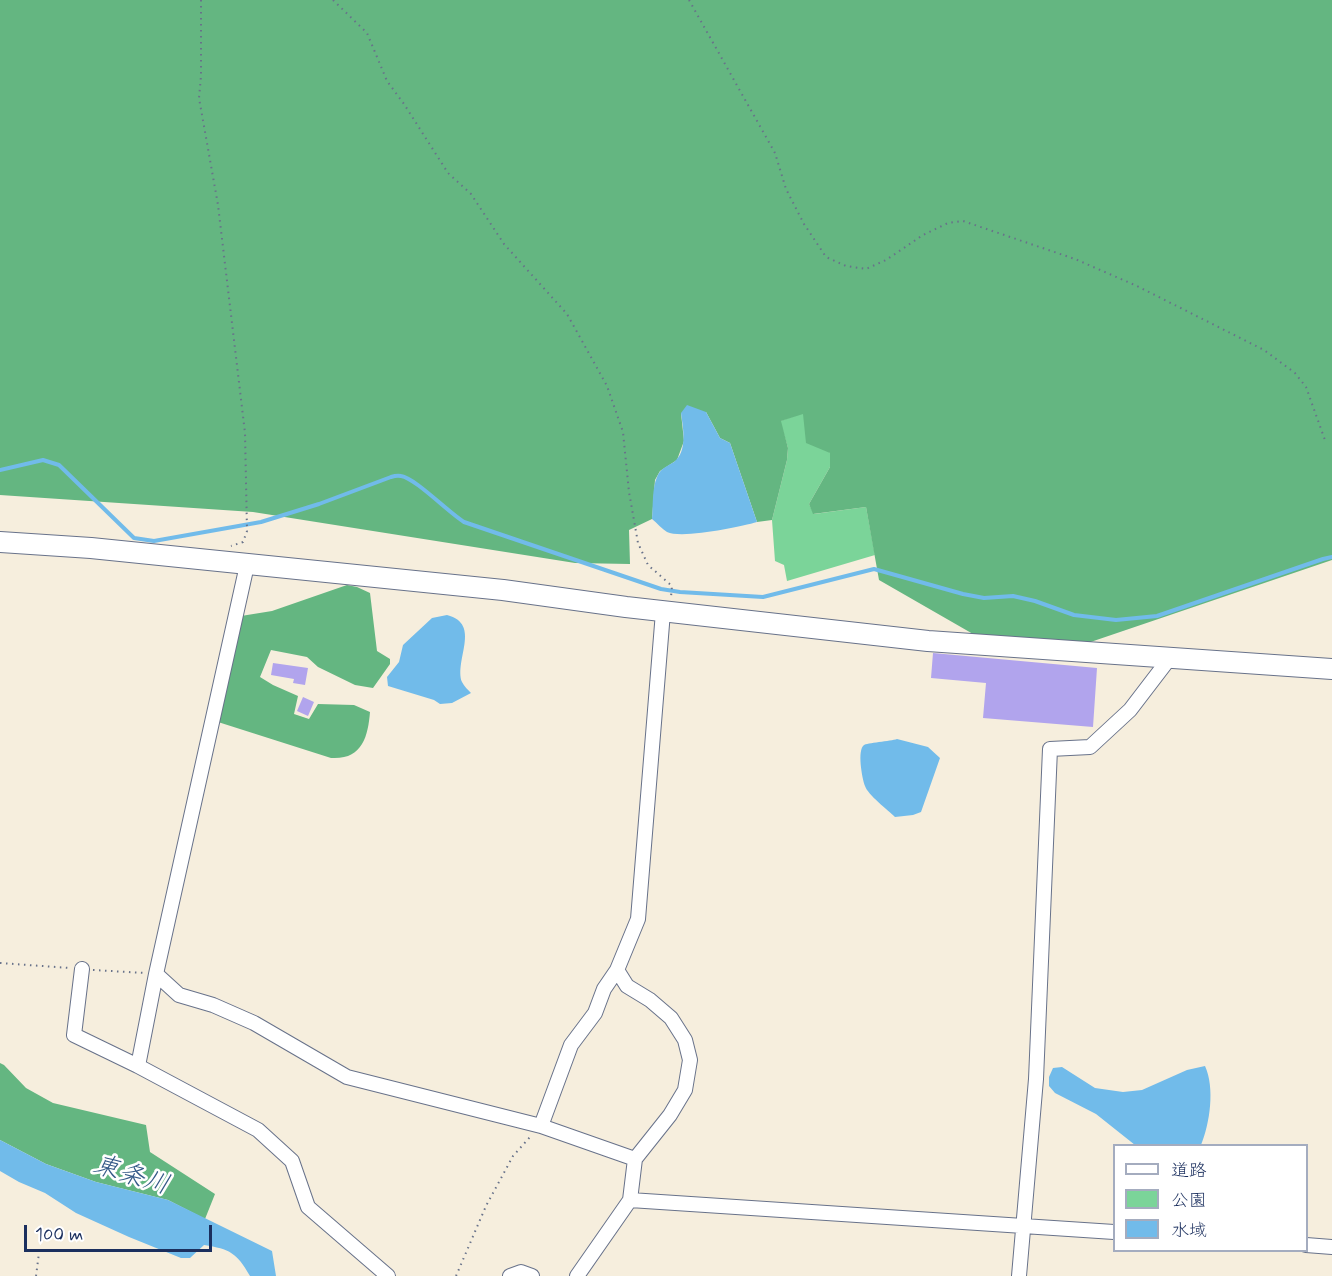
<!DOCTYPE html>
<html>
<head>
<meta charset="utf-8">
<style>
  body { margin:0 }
  #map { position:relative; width:1332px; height:1276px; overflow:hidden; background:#f6eedd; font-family:Mynerve,"Klee One",sans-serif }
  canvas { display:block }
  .legend { position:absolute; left:1113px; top:1144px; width:195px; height:108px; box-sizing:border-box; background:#fff; border:2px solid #a4acbf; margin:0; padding:8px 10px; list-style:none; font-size:18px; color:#1b2f5e }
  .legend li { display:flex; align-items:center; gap:12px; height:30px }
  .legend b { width:30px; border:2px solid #a4acbf }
  .scale { position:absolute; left:24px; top:1225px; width:188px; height:27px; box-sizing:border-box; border:3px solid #1b2f5e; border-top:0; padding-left:8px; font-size:18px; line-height:21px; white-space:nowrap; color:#1b2f5e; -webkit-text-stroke:4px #fff; paint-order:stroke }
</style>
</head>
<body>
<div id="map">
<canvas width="1332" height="1276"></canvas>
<ul class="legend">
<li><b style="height:8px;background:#fff"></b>道路</li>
<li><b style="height:16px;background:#7bd499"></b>公園</li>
<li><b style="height:16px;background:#71bbea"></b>水域</li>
</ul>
<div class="scale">100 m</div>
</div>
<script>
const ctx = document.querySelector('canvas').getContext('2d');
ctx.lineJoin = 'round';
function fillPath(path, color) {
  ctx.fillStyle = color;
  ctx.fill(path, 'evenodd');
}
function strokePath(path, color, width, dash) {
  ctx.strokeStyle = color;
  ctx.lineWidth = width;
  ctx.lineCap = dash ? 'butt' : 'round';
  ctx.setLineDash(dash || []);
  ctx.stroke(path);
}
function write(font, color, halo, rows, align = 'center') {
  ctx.font = font + ' Mynerve,"Klee One",sans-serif';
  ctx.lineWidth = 5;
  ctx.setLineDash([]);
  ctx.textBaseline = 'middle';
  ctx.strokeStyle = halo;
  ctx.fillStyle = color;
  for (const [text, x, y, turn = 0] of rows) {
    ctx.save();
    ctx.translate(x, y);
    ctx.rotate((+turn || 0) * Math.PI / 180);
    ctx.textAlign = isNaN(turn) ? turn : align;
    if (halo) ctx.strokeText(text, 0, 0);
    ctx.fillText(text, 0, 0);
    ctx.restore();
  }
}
const green = new Path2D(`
  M803,413l27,40v14l-21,37 5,10 52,-7 9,48 -88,26 -3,-16 -9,-4 -3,-41 15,-60 1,-12 -8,-27z`);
const forest = new Path2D(`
  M0,0h1332v560l-262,89 -97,-15 -94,-54 -13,-73 -53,7 -4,-10 21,-37v-14l-24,-10 -3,-29 -22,7 7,27 -1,12 -15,60 -15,2 -27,-79 -10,-5 -14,-26 -25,1 3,28 -7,19 -17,11 -5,9 -3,39 -23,11 1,34 -55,-1 -322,-51 -253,-17z
  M347,585l10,2 13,6 7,58 13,8v5l-17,24 -18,-3 -37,-18 -11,-10 -36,-7 -11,27 13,8 25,11 -4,18 15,5 9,-15 36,1 16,7c-2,25 -8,48 -39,46l-113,-36 23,-106 31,-5z
  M0,1063l4,2 22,23 27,15 93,22 4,27 65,42 -10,25 -37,-19 -72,-18 -50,-18 -46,-24z`);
const water = new Path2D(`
  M687,405l19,7 14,26 10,5 27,79c-17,5 -75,17 -90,10 -5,-3 -10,-9 -15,-13 1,-13 0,-31 5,-42 3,-8 10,-11 17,-15 14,-11 9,-34 7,-49z
  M447,615c35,9 7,45 15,67 2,4 6,8 9,11l-19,10 -12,1 -6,-4 -46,-14 -1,-9 12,-15 4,-17 29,-27z
  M897,739l31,8 12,11 -19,54 -8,3 -18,2c-7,-7 -27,-22 -30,-31 -3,-8 -8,-36 -1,-41 2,-2 27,-4 33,-6z
  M1205,1066c10,22 5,57 -4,79h-66l-39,-31 -41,-21 -6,-7v-9l4,-9 9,-1 33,21 28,4 19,-2 45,-20z
  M0,1140l46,24 50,18 72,18 104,51 4,25h-26c-13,-23 -20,-27 -46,-31l-14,13h-9l-52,-21 -53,-24 -31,-20 -26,-11 -19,-11z`);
const stream = new Path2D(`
  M0,470l43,-10 16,5 75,73 20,3 107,-19 58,-18 72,-27c3,-1 6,-2 10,-1 14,2 47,36 63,46l197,67 19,3 83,5 111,-28 89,25 21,4 29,-2 22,5 39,14 42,5 41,-4 166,-57 9,-2`);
const building = new Path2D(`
  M933,653l164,15 -4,59 -110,-9 3,-35 -55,-5z
  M273,663l35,5 -3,17 -12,-2 1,-4 -23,-4z
  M303,697l11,5 -6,14 -11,-5z`);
const path = new Path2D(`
  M201,0v76l-2,22 19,107 27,228 2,98 -4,11 -12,4
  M333,0l34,33 20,48 17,23 44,69 23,21 33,50 63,70 40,72 16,46 6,60 9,51 10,22 24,21 -1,11
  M689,0l86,153 11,36 18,35 22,33 20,9 20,3 20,-9 37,-25 25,-12 15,-2 112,38 62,27 127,64 31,23 11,14 20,56
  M0,963l70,5
  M93,970l52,3
  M36,1276l3,-23
  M456,1276l30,-70 27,-50 17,-19`);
const street = new Path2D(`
  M247,565l-91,409 -18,92 120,64 34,31 16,46 80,69
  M82,969l-8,66 64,31
  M617,970l10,16 23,14 21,18 14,22 5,20 -5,30 -15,25 -35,44 -5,41 484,32
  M156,974l23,21 34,10 41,18 93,54 194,49 94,33
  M541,1126l30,-81 24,-32 9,-24 13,-19 21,-51 25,-307
  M1306,1245l26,2
  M510,1276l11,-4 11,4
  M577,1276l53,-76
  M1019,1276l17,-197 14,-330 40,-2 40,-37 39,-51`);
const secondary = new Path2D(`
  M0,542l91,6 412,42 123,17 302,34 404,28`);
const waterNames = [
  ["東条川",131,1177,17]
];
fillPath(green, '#7bd499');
fillPath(forest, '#64b681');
fillPath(water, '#71bbea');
strokePath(stream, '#71bbea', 4);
fillPath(building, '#b1a4ed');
strokePath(street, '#68728a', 16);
strokePath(secondary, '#68728a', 22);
strokePath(path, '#68728a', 2, [1.5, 4.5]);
strokePath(street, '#fff', 14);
strokePath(secondary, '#fff', 20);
write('italic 26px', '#355988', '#fff', waterNames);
</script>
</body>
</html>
